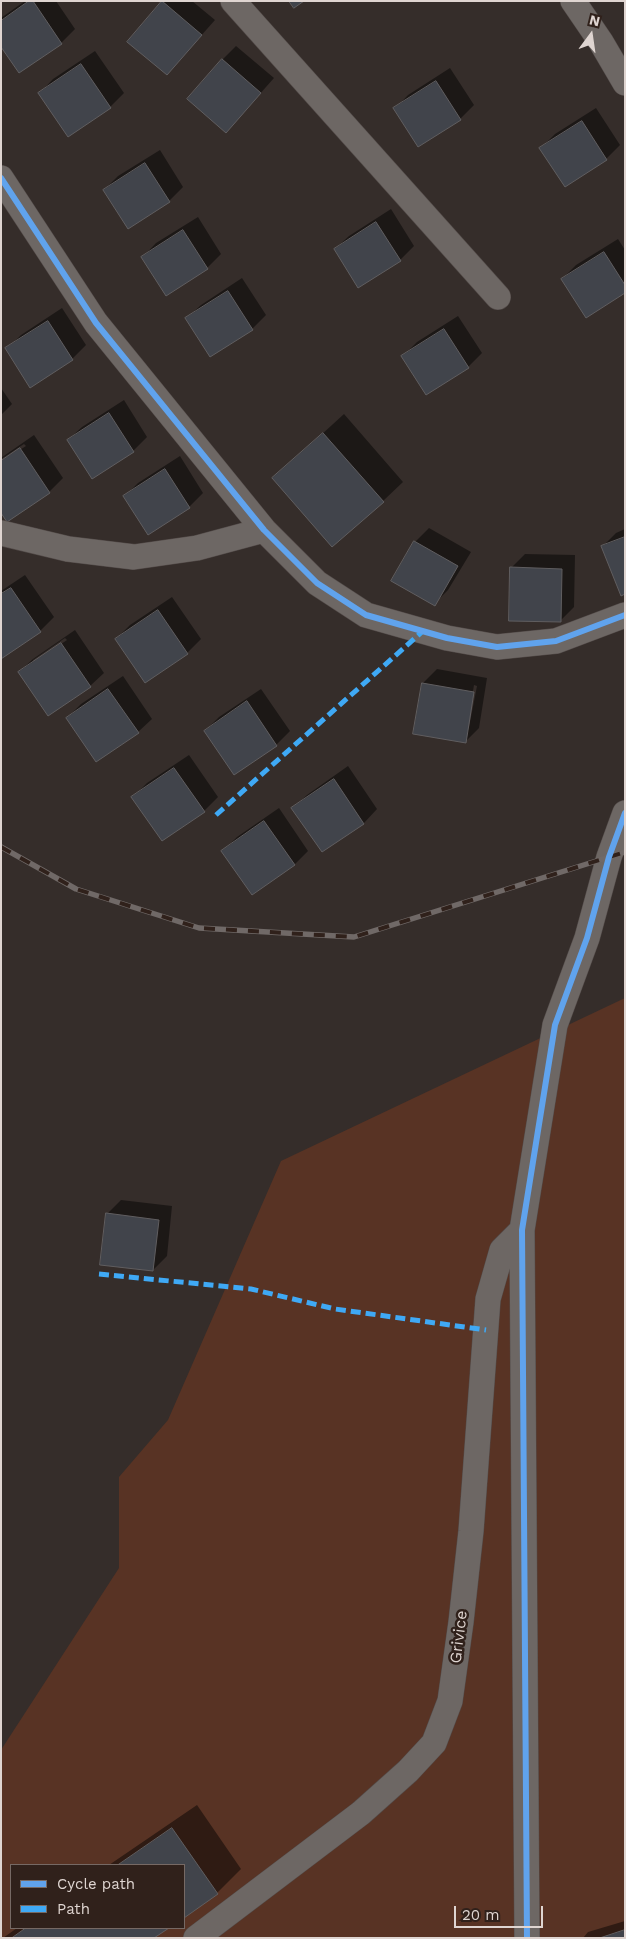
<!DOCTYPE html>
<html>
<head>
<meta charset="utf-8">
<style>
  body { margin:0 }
  #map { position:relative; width:626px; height:1939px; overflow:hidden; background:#352d2a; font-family:"Work Sans",sans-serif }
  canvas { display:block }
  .frame { position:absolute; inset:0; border:2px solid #dfd5d1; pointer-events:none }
  .legend { position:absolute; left:10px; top:1864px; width:175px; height:65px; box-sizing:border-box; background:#30211b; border:1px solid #766964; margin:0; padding:6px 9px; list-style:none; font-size:15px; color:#dfd5d1 }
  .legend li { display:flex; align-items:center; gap:10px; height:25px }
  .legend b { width:25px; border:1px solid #766964 }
  .north { position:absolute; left:566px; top:10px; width:50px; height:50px; -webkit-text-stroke:4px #30211b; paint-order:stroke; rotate:14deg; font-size:14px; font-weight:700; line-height:20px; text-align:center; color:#dfd5d1 }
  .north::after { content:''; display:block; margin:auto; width:18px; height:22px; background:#dfd5d1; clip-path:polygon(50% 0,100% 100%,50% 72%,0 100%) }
  .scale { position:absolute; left:454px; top:1906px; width:89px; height:22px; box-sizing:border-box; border:2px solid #dfd5d1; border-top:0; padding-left:6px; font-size:15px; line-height:18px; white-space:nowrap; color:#dfd5d1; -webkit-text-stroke:4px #30211b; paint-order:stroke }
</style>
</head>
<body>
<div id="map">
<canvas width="626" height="1939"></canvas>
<div class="frame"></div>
<ul class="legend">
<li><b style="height:6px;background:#60a3ed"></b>Cycle path</li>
<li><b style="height:6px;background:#3fa9f5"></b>Path</li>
</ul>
<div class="north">N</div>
<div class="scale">20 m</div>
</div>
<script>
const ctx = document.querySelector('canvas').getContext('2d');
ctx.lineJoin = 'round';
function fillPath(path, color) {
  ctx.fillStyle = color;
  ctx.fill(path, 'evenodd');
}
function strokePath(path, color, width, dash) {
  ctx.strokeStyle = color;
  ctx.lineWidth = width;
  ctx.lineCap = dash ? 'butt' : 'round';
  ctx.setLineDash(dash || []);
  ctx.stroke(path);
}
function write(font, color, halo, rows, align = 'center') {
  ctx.font = font + ' "Work Sans",sans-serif';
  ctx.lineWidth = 5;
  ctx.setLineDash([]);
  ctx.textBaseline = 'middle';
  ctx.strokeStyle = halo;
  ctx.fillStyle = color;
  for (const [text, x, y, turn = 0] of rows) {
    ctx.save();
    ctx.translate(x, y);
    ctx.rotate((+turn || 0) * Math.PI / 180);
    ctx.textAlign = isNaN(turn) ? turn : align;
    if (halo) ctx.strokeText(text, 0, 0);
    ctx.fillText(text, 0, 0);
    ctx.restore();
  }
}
const green = new Path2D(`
  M625,998v940h-624v-188l118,-182v-91l49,-57 113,-259zM11,1865h173v63h-173z`);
const shadow = new Path2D(`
  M25,1h31l19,28 -14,14 -60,2v-27z
  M164,1h28l23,19 -48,54 -38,-32z
  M236,46l38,32 -48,54 -3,-73z
  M95,51l29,42 -14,14 -42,28 -28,-42 13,-14z
  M450,68l24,37 -14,14 -65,-10 13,-14z
  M596,108l24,37 -14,14 -65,-11 14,-14z
  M160,150l23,37 -14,14 -41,26 -24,-37 14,-14z
  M391,209l23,37 -14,14 -65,-11 14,-13z
  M198,217l23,37 -14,14 -41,26 -23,-37 13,-14z
  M618,239l7,11v42l-63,-13 14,-14z
  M242,278l24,37 -14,14 -65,-11 14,-13z
  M62,308l24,37 -14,14 -65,-10 14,-14z
  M458,316l24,37 -14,14 -41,26 -24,-37 14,-14z
  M1,388l11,16 -11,11z
  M124,400l23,37 -14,14 -65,-11 14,-13z
  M344,414l59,68 -20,19 -109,-23z
  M34,435l29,43 -14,14 -41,28 -7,-58 25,-16 -2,-2 -23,15v-1z
  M180,456l23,37 -14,14 -41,27 -23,-38 13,-13z
  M429,528l42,24 -23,38 -14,14 -19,-62z
  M625,529v64l-23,-46 14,-14z
  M525,554l50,1 -1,52 -14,14 -49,-53z
  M25,575l29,42 -14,14 -39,27v-67z
  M172,597l29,42 -14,14 -71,-14 14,-14z
  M75,630l29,43 -14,13 -71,-14 14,-13zM65,638l2,2 -34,23v-3z
  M437,669l50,9 -8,50 -14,14 -42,-59zM474,685l3,1 -8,41h-2z
  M123,676l29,43 -14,13 -71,-14 14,-14z
  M261,689l29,42 -14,14 -71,-14 14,-14z
  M189,755l29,42 -14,14 -71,-14 14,-14z
  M348,766l29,43 -13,14 -42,28 -29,-43 14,-13z
  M279,808l29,43 -14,14 -71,-14 14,-14z
  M121,1200l51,6 -5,50 -14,14 -46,-56z
  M197,1805l44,64 -24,24 -33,23v-51h-75z
  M625,1921v17h-42l5,-6z
  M17,1928h150l-15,10h-149z`);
const building = new Path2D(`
  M29,1h4l29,43 -43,29 -18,-26v-26z
  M162,1l40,34 -35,40 -40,-33z
  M289,1h15l-10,7z
  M222,59l39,34 -35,40 -39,-34z
  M81,64l30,44 -43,29 -30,-44z
  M436,81l25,39 -43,27 -25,-39z
  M582,121l25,39 -42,27 -26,-39z
  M145,163l25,39 -42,27 -25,-39z
  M376,222l25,39 -43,27 -24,-39z
  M183,230l25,39 -42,27 -25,-39z
  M604,252l21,33v8l-39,25 -25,-39z
  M228,291l25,39 -43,27 -25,-39z
  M48,321l25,39 -43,28 -25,-40z
  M444,329l25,39 -43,27 -25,-39z
  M109,413l25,39 -42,27 -25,-39z
  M323,433l61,69 -52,45 -60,-69z
  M20,448l30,45 -43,29 -6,-9v-52z
  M165,469l25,39 -42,27 -25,-39z
  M625,537v57l-4,2 -20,-50z
  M414,541l44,25 -23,40 -44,-25z
  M510,567l52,2 -1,53 -52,-1z
  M11,588l30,44 -40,27v-65z
  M158,610l30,44 -43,29 -30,-44z
  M61,643l30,44 -43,29 -30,-44z
  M422,683l52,9 -8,51 -53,-9z
  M108,689l31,44 -43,29 -30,-44z
  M247,701l30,45 -43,29 -30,-44z
  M174,768l31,44 -43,29 -31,-44z
  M334,779l30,45 -42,28 -31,-44z
  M264,821l31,44 -43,30 -31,-44z
  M106,1213l53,7 -6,51 -53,-6z
  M172,1828l46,66 -34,24v-53h-66z
  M26,1928h143l-15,10h-142z
  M625,1930v8h-25z`);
const minor = new Path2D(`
  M233,1l265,296
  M573,1l28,41 24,41
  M1,178l95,145 168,207 53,53 49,32 81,23 50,9 59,-6 69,-26
  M1,533l67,16 66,8 63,-9 67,-18
  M196,1938l165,-125 47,-42 26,-28 16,-42 11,-79 10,-91 17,-232 14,-49 20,-20
  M527,1938l-5,-708 33,-205 32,-87 22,-81 16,-44`);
const rail = new Path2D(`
  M1,847l75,42 123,39 155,9 271,-85`);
const quiet = new Path2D(`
  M216,815l207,-184
  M99,1274l152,15 84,20 151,21`);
const cycleway = new Path2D(`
  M1,178l95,145 168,207 53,53 49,32 81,23 50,9 59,-6 69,-26
  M527,1938l-5,-708 33,-205 32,-87 22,-81 16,-44`);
const streetNames = [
  ["Grivice",459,1637,-83]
];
fillPath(green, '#583324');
fillPath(shadow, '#0007');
fillPath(building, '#41444b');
strokePath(building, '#605e60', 1);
strokePath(minor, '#534b49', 26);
strokePath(minor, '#6d6764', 25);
strokePath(rail, '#706967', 5.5);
strokePath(rail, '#30211b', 4, [11]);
strokePath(quiet, '#3fa9f5', 5, [10, 5]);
strokePath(cycleway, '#60a3ed', 6);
write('16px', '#dfd5d1', '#30211b', streetNames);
</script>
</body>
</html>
